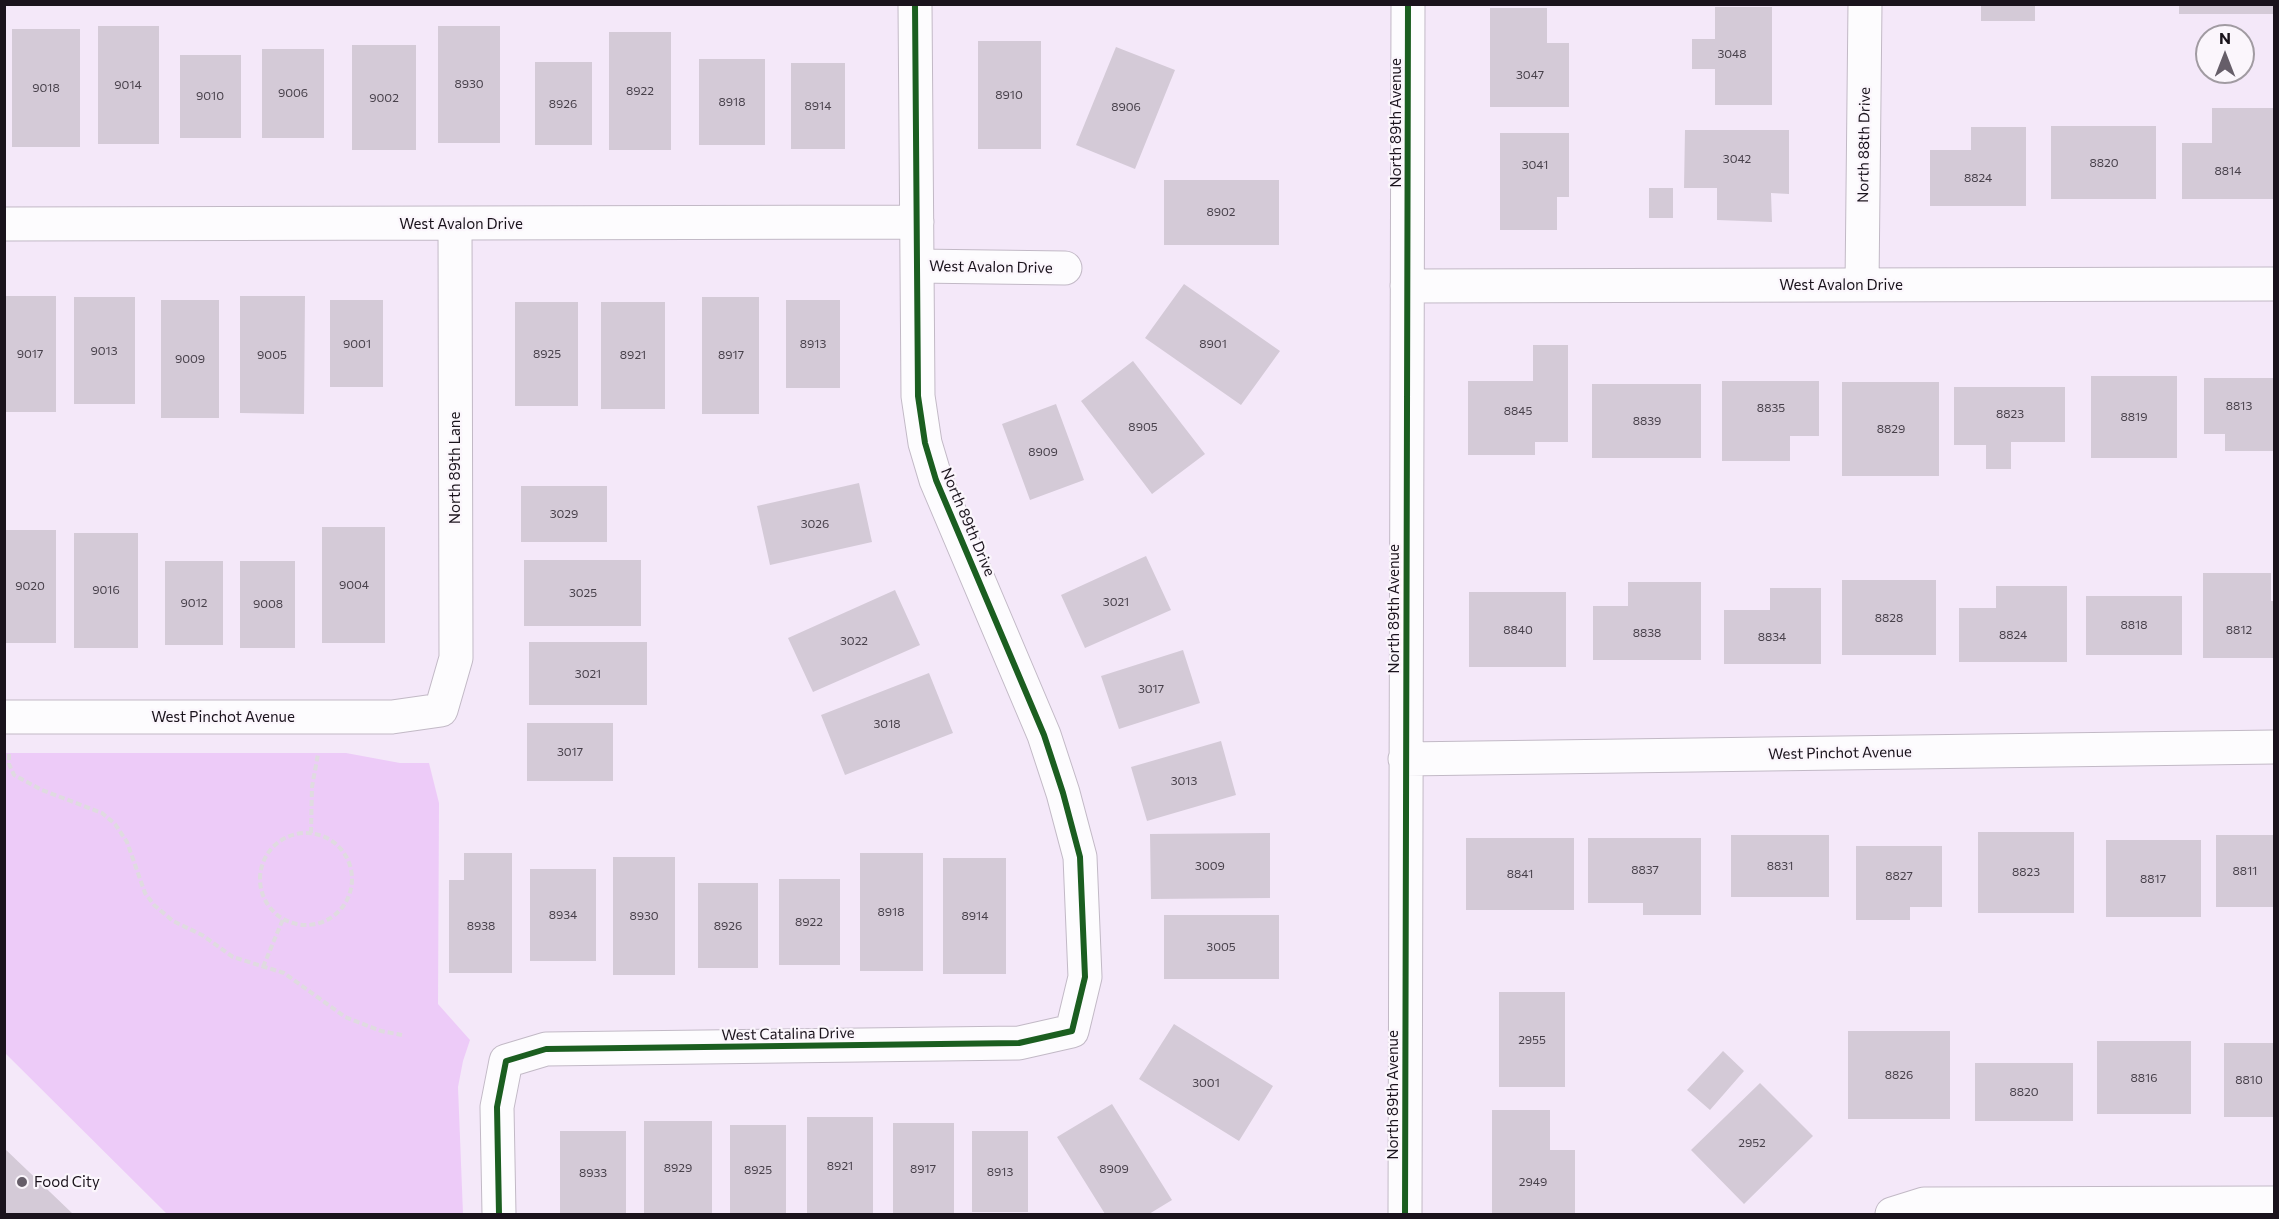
<!DOCTYPE html>
<html>
<head>
<meta charset="utf-8">
<style>
  body { margin:0 }
  #map { position:relative; width:2279px; height:1219px; overflow:hidden; background:#f4e8f9; font-family:Commissioner,sans-serif }
  canvas { display:block }
  .frame { position:absolute; inset:0; border:6px solid #1a131c; pointer-events:none }
  .north { position:absolute; left:2195px; top:24px; width:60px; height:60px; box-sizing:border-box; background:#fbf6fc; border:2px solid #a19ba2; border-radius:50%; rotate:0deg; font-size:16px; font-weight:700; line-height:24px; text-align:center; color:#1a131c }
  .north::after { content:''; display:block; margin:auto; width:21px; height:27px; background:#665e69; clip-path:polygon(50% 0,100% 100%,50% 72%,0 100%) }
</style>
</head>
<body>
<div id="map">
<canvas width="2279" height="1219"></canvas>
<div class="frame"></div>
<div class="north">N</div>
</div>
<script>
const ctx = document.querySelector('canvas').getContext('2d');
ctx.lineJoin = 'round';
function fillPath(path, color) {
  ctx.fillStyle = color;
  ctx.fill(path, 'evenodd');
}
function strokePath(path, color, width, dash) {
  ctx.strokeStyle = color;
  ctx.lineWidth = width;
  ctx.lineCap = dash ? 'butt' : 'round';
  ctx.setLineDash(dash || []);
  ctx.stroke(path);
}
function write(font, color, halo, rows, align = 'center') {
  ctx.font = font + ' Commissioner,sans-serif';
  ctx.lineWidth = 4.5;
  ctx.setLineDash([]);
  ctx.textBaseline = 'middle';
  ctx.strokeStyle = halo;
  ctx.fillStyle = color;
  for (const [text, x, y, turn = 0] of rows) {
    ctx.save();
    ctx.translate(x, y);
    ctx.rotate((+turn || 0) * Math.PI / 180);
    ctx.textAlign = isNaN(turn) ? turn : align;
    if (halo) ctx.strokeText(text, 0, 0);
    ctx.fillText(text, 0, 0);
    ctx.restore();
  }
}
const green = new Path2D(`
  M5,753h341l54,10h29l10,40 -1,201 32,36 -7,21 -5,26 5,127h-296l-162,-161z`);
const building = new Path2D(`
  M1981,4h54v17h-54z
  M2179,4h95v10h-95z
  M1715,7h57v98h-57v-36h-23v-30h23z
  M1490,8h57v35h22v64h-79z
  M98,26h61v118h-61z
  M438,26h62v117h-62z
  M12,29h68v118h-68z
  M609,32h62v118h-62z
  M978,41h63v108h-63z
  M352,45h64v105h-64z
  M1116,47l59,23 -40,99 -59,-24z
  M262,49h62v89h-62z
  M180,55h61v83h-61z
  M699,59h66v86h-66z
  M535,62h57v83h-57z
  M791,63h54v86h-54z
  M2212,108h62v91h-92v-56h30z
  M2051,126h105v73h-105z
  M1971,127h55v79h-96v-56h41z
  M1685,130h104v64l-18,-1 1,29 -55,-2v-32h-33z
  M1500,133h69v64h-12v33h-57z
  M1164,180h115v65h-115z
  M1649,188h24v30h-24z
  M1184,284l96,67 -39,54 -96,-67z
  M4,296h52v116h-52z
  M240,296h65l-1,118 -64,-1z
  M74,297h61v107h-61z
  M702,297h57v117h-57z
  M161,300h58v118h-58z
  M330,300h53v87h-53z
  M786,300h54v88h-54z
  M515,302h63v104h-63z
  M601,302h64v107h-64z
  M1533,345h35v97h-33v13h-67v-74h65z
  M1133,361l72,93 -53,40 -71,-93z
  M2091,376h86v82h-86z
  M2204,378h70v73h-49v-17h-21z
  M1722,381h97v55h-29v25h-68z
  M1842,382h97v94h-97z
  M1592,384h109v74h-109z
  M1954,387h111v55h-54v27h-25v-24h-32z
  M1056,404l28,76 -54,20 -28,-76z
  M859,483l13,59 -102,23 -13,-59z
  M521,486h86v56h-86z
  M322,527h63v116h-63z
  M4,530h52v113h-52z
  M74,533h64v115h-64z
  M1146,556l25,54 -86,38 -24,-53z
  M524,560h117v66h-117z
  M165,561h58v84h-58z
  M240,561h55v87h-55z
  M2203,573h68v28h3v57h-71z
  M1842,580h94v75h-94z
  M1628,582h73v78h-108v-54h35z
  M1996,586h71v76h-108v-54h37z
  M1770,588h51v76h-97v-54h46z
  M895,590l25,55 -107,47 -25,-54z
  M1469,592h97v75h-97z
  M2086,596h96v59h-96z
  M529,642h118v63h-118z
  M1183,650l17,53 -81,26 -18,-53z
  M929,673l24,60 -108,42 -24,-60z
  M527,723h86v58h-86z
  M1221,741l15,54 -89,26 -16,-54z
  M1978,832h96v81h-96z
  M1270,833v65l-119,1 -1,-65z
  M1731,835h98v62h-98z
  M2216,835h58v72h-58z
  M1466,838h108v72h-108z
  M1588,838h113v77h-58v-12h-55z
  M2106,840h95v77h-95z
  M1856,846h86v61h-32v13h-54z
  M464,853h48v120h-63v-93h15z
  M860,853h63v118h-63z
  M613,857h62v118h-62z
  M943,858h63v116h-63z
  M530,869h66v92h-66z
  M779,879h61v86h-61z
  M698,883h60v85h-60z
  M1164,915h115v64h-115z
  M1499,992h66v95h-66z
  M1174,1024l99,62 -34,55 -100,-62z
  M1848,1031h102v88h-102z
  M2097,1041h94v73h-94z
  M2224,1043h50v74h-50z
  M1723,1051l21,20 -34,39 -23,-20z
  M1975,1063h98v58h-98z
  M1760,1083l53,53 -69,68 -53,-54z
  M1112,1104l60,96 -23,14h-44l-48,-77z
  M1492,1110h58v40h25v64h-83z
  M807,1117h66v97h-66z
  M644,1121h68v93h-68z
  M893,1123h61v91h-61z
  M730,1125h56v89h-56z
  M560,1131h66v83h-66z
  M972,1131h56v81h-56z
  M4,1148l69,66h-69z`);
const path = new Path2D(`
  M9,754v10l5,11 28,15 60,23 13,11 12,18 18,51 9,12 19,16 29,14 31,22 51,16 61,44 36,14 21,4
  M311,833l1,-46 6,-33
  M260 879a46 46 0 1 1 92 0a46 46 0 1 1-92 0Z
  M263,967l20,-48`);
const minor = new Path2D(`
  M4,224l913,-2
  M917,266l148,2
  M1862,285l3,-281
  M1407,286l867,-2
  M4,717h388l49,-7 15,-52 -1,-434
  M1405,759l869,-12
  M499,1214l-2,-107 9,-46 40,-12 473,-6 53,-12 13,-54 -5,-120 -17,-64 -19,-58 -108,-255 -11,-37 -7,-47 -3,-392
  M1405,1214l3,-1210
  M1892,1214l32,-10 350,-1`);
const cycleway = new Path2D(`
  M499,1214l-2,-107 9,-46 40,-12 473,-6 53,-12 13,-54 -5,-120 -17,-64 -19,-58 -108,-255 -11,-37 -7,-47 -3,-392
  M1405,1214l3,-1210`);
const markers = [
  [22,1182,6,"#665e69"]
];
const numberNames = [
  ["3048",1732,54],
  ["3047",1530,75],
  ["8930",469,84],
  ["9014",128,85],
  ["9018",46,88],
  ["8922",640,91],
  ["9006",293,93],
  ["8910",1009,95],
  ["9010",210,96],
  ["9002",384,98],
  ["8918",732,102],
  ["8926",563,104],
  ["8914",818,106],
  ["8906",1126,107],
  ["3042",1737,159],
  ["8820",2104,163],
  ["3041",1535,165],
  ["8814",2228,171],
  ["8824",1978,178],
  ["8902",1221,212],
  ["9001",357,344],
  ["8913",813,344],
  ["8901",1213,344],
  ["9013",104,351],
  ["9017",30,354],
  ["8925",547,354],
  ["9005",272,355],
  ["8921",633,355],
  ["8917",731,355],
  ["9009",190,359],
  ["8813",2239,406],
  ["8835",1771,408],
  ["8845",1518,411],
  ["8823",2010,414],
  ["8819",2134,417],
  ["8839",1647,421],
  ["8905",1143,427],
  ["8829",1891,429],
  ["8909",1043,452],
  ["3029",564,514],
  ["3026",815,524],
  ["9004",354,585],
  ["9020",30,586],
  ["9016",106,590],
  ["3025",583,593],
  ["3021",1116,602],
  ["9012",194,603],
  ["9008",268,604],
  ["8828",1889,618],
  ["8818",2134,625],
  ["8840",1518,630],
  ["8812",2239,630],
  ["8838",1647,633],
  ["8824",2013,635],
  ["8834",1772,637],
  ["3022",854,641],
  ["3021",588,674],
  ["3017",1151,689],
  ["3018",887,724],
  ["3017",570,752],
  ["3013",1184,781],
  ["3009",1210,866],
  ["8831",1780,866],
  ["8837",1645,870],
  ["8811",2245,871],
  ["8823",2026,872],
  ["8841",1520,874],
  ["8827",1899,876],
  ["8817",2153,879],
  ["8918",891,912],
  ["8934",563,915],
  ["8930",644,916],
  ["8914",975,916],
  ["8922",809,922],
  ["8938",481,926],
  ["8926",728,926],
  ["3005",1221,947],
  ["2955",1532,1040],
  ["8826",1899,1075],
  ["8816",2144,1078],
  ["8810",2249,1080],
  ["3001",1206,1083],
  ["8820",2024,1092],
  ["2952",1752,1143],
  ["8921",840,1166],
  ["8929",678,1168],
  ["8917",923,1169],
  ["8909",1114,1169],
  ["8925",758,1170],
  ["8913",1000,1172],
  ["8933",593,1173],
  ["2949",1533,1182]
];
const streetNames = [
  ["North 89th Avenue",1396,123,-90],
  ["North 88th Drive",1864,145,-89],
  ["West Avalon Drive",461,224],
  ["West Avalon Drive",991,267,1],
  ["West Avalon Drive",1841,285],
  ["North 89th Lane",455,468,-90],
  ["North 89th Drive",968,522,67],
  ["North 89th Avenue",1394,609,-90],
  ["West Pinchot Avenue",223,717],
  ["West Pinchot Avenue",1840,753,-1],
  ["West Catalina Drive",788,1034,-1],
  ["North 89th Avenue",1393,1095,-90]
];
const poiNames = [
  ["Food City",34,1182]
];
fillPath(green, '#edcbf8');
fillPath(building, '#d4cad7');
strokePath(minor, '#c2b9c6', 35);
strokePath(path, '#dfdbe0', 4, [6, 3]);
strokePath(minor, '#fdfcfe', 33);
strokePath(cycleway, '#1b5e20', 6);
for (const [x, y, r, color] of markers) {
  const dot = new Path2D();
  dot.arc(x, y, r, 0, 2 * Math.PI);
  ctx.fillStyle = color;
  ctx.fill(dot);
  strokePath(dot, '#fbf6fc', 2);
}
write('12px', '#48414b', null, numberNames);
write('15px', '#1a131c', '#fbf6fc', streetNames);
write('15px', '#1a131c', '#fbf6fc', poiNames, 'left');
</script>
</body>
</html>
